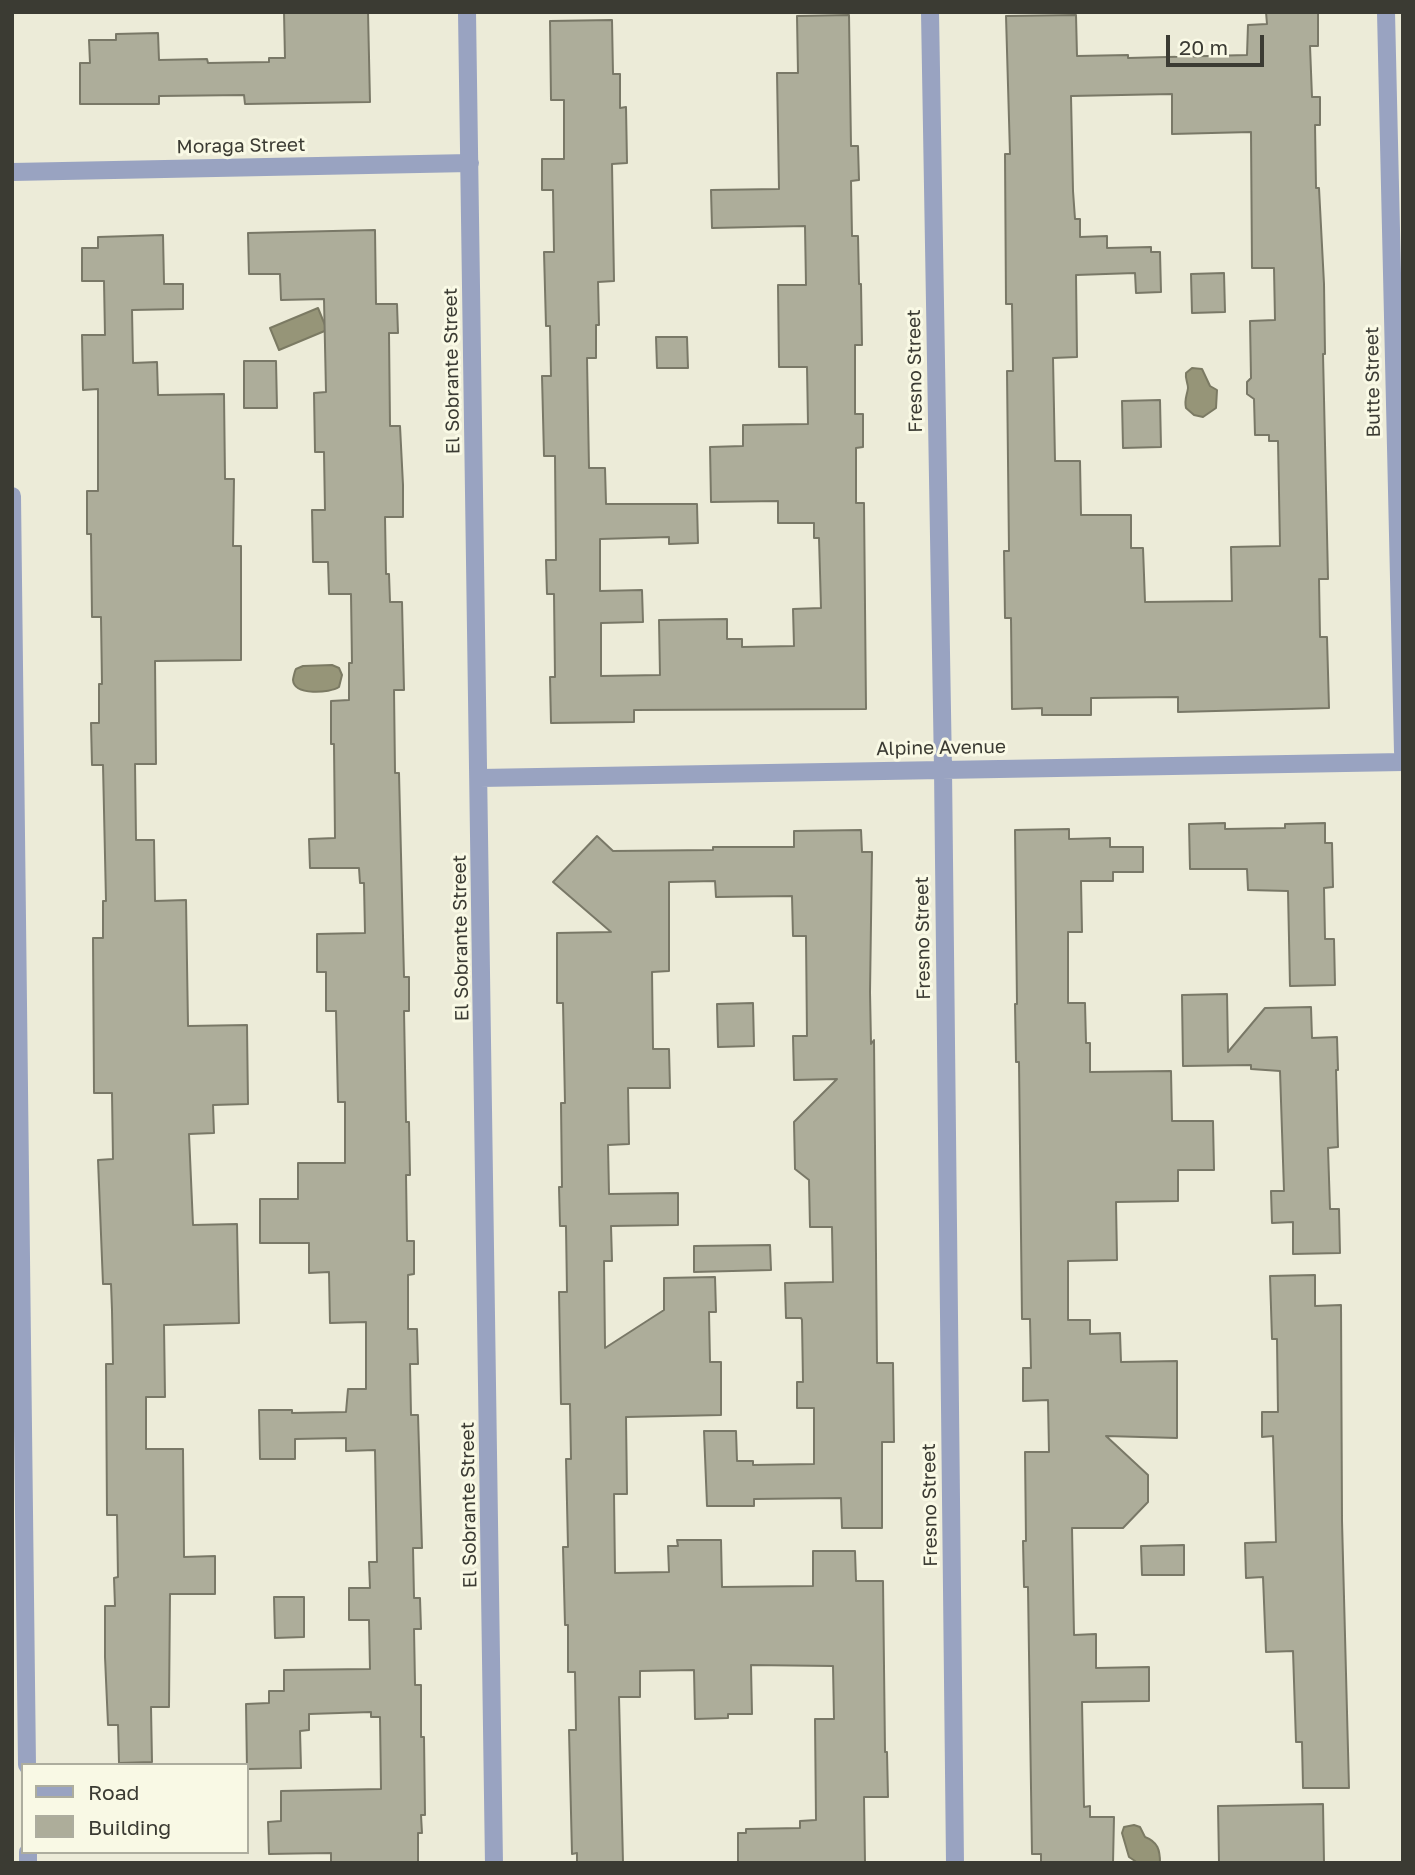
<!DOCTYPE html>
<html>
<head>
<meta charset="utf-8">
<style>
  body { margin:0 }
  #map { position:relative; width:1415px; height:1875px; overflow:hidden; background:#ecebd8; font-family:"Golos Text",sans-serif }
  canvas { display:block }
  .frame { position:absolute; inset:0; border:14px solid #3b3b33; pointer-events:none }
  .legend { position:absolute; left:21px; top:1763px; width:228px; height:91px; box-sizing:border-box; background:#f9f9e5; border:2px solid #adad9e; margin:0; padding:9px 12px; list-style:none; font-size:21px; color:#3b3b33 }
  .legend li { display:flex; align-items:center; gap:14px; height:35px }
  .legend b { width:35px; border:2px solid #adad9e }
  .scale { position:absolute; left:1166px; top:35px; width:98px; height:32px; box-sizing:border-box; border:4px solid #3b3b33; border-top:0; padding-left:9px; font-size:21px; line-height:24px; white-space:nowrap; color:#3b3b33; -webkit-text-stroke:5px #f9f9e5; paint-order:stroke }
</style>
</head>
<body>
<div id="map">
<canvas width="1415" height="1875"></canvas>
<div class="frame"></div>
<ul class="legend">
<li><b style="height:9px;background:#99a3c1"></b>Road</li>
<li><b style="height:19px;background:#adad9a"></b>Building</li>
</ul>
<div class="scale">20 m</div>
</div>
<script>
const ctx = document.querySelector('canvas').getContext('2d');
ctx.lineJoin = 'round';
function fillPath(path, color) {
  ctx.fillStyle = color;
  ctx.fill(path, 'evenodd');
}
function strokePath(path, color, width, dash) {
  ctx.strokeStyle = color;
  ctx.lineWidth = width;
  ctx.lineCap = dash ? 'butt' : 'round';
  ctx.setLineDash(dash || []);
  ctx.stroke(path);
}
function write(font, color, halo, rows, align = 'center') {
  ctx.font = font + ' "Golos Text",sans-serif';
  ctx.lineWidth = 6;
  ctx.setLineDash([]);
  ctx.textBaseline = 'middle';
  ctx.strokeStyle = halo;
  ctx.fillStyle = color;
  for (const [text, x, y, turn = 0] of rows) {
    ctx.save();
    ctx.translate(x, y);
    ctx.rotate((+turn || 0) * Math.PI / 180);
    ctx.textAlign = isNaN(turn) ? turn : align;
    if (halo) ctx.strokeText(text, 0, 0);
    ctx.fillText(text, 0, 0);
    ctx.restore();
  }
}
const water = new Path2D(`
  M318,308l9,22 -48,20 -9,-22z
  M1192,368l10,1 8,17 7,4 -1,18 -13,9 -9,-2 -8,-7c-2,-9 1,-12 2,-20 0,-5 -3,-9 -2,-15z
  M332,665l7,3 3,7 -3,12c-9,6 -45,9 -46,-7 0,-1 2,-10 3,-11l7,-3z
  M1134,1825l6,2 5,10c13,5 15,13 15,26h-22l-9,-6 -7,-24 2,-6z`);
const building = new Path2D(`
  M284,12h84l2,90 -125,2 -1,-9 -85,1v8h-79v-41h10l-1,-23h27v-6l42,-1 1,27 48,-1 1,4 61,-1v-4h16z
  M1266,12h52v34h-8l2,51h8v28h-5l1,63h3l5,96 1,70h-2l5,225h-9l1,58h7l2,71 -151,4v-15l-87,1v17h-49v-7l-30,1 -1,-91h-6l-1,-67h5l-2,-180h6l-1,-67h-6l-1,-150h5l-4,-138 70,-1 1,41 51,-1v3l119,-3 1,-30 19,-1zM1172,94v40l79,-2 1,136h22l1,52 -25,1 1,57 -4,4v12l7,5 1,36h14v6h9l2,105 -49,1 1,54 -87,1 -2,-54h-12v-33h-50l-1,-54h-25l-2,-103 24,-1 -1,-82 59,-2 1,20 25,-1 -1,-40h-9v-5l-44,1v-12l-27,1v-18h-5l-2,-28 -2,-95z
  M849,15l2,131h7l1,34 -8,1 1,55h6l1,48h2l1,61h-7v69h8v33l-7,1v55h8l2,206 -232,1v12l-83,1 -1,-46h5l-1,-83h-7l-1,-34h10l-1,-104h-11l-2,-80h9l-1,-50h-4l-2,-74h10l-1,-62h-11v-31h22v-59h-13l-1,-79 62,-1 1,54h7v34l6,-1 1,56 -15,1 2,117 -16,1 1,43h-3v33h-9l2,110h16l1,36h91l1,39 -29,1v-7l-69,2v52l42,-1 1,32 -42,1v53l59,-1 -1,-55 68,-1v20h15v8l52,-1 -1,-37 28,-1 -2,-70h-5v-15h-36v-22l-67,1 -1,-55 33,-1v-21l65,-1 -1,-57h-28l-1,-82h28l-1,-59 -93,2 -1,-38 68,-1 -2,-116h21l-1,-57z
  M375,230l1,74h21l1,29h-9l1,93h10l3,59v32h-18l1,57h3l1,28h12l2,88h-10l1,83h4l5,204h5v34h-5l2,111h3l1,53h-4l1,66h7v33l-6,1v54h9l1,35h-8l1,51h7l4,133h-9l1,50h6l1,31h-7l1,56h6v52h3l1,78h-4l1,18h-4v30h-87v-10l-62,1 -1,-32 13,-1v-30l100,-2 -1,-72h-9v-5l-62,2v16l-9,1 1,37 -54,1 -1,-65 23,-1v-12h15v-21l86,-1 -1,-49h-20v-32h21l-1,-26h8l-2,-112 -29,1v-13l-51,1v20h-35l-1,-49h33v3l54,-1 2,-23h18v-67l-36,1 -1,-51 -20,1v-30h-49v-44h38v-36h47v-61h-7l-2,-91h-10v-39h-9v-38l48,-1 -1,-50h-4l-1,-15h-49l-1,-29 26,-1 -1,-94h-3v-43l18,-1v-37h3l-1,-69h-22l-1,-32h-15l-1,-52h13l-1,-58h-9l-1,-59 12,-1 -2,-93 -43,1 -1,-26h-31l-1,-41z
  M163,235l1,49h19v25l-51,1 1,53 24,-1 1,33 66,-1 1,85h9l-1,67h8v114l-86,1 1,103h-21l1,76h18l1,61 31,-1 2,126 59,-1 1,79 -35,1 1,28 -25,1 4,91 44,-1 2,99 -75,2 1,72h-19v52h37l1,108 31,-1v38h-45l-1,113h-18l1,55 -33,1 -1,-38h-10l-3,-68v-51h10l-1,-28 4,-1 -1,-62h-10l-1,-151h7l-1,-54 -1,-26h-8l-5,-124 15,-1 -1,-66h-18l-1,-155h10v-37h3l-3,-136h-11l-1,-42h8v-39h3l-1,-67h-9l-1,-83h-4v-43h11v-102l-15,1 -1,-55h23l-1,-54h-22v-33h16v-11z
  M1224,273l1,39 -33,1 -1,-39z
  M656,337h31l1,31h-31z
  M244,361h32l1,47h-33z
  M1160,400l1,47 -38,1 -1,-47z
  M1225,823v6l60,-1v-4l40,-1v20h7l1,44 -9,1 1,51h9l1,46 -45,1 -2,-95 -40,-1 -1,-21h-57l-1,-45z
  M1069,829v10l41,-1v9h33v25h-30v9h-32l1,51h-14v71h17l1,40h4v29l81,-1 1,50h41l1,49h-36v31l-62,1 1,58 -49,1v59h22v14l30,-1 1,29 56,-1v77l-71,-2 42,39v27l-25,26h-51l2,107 22,-1v34l53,-1v34l-67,1 2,105 6,-1v11h24l-1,46h-72v-9h-9l-4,-267h-4l-1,-46h3l-1,-89h24l-1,-52 -25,1v-33h8l-1,-49h-8l-3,-257h-3l-1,-58h2l-2,-174z
  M861,830l1,22h10l-2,140 1,52 3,-4 3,323h16l1,79h-12v86h-40l-1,-30 -87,1v7h-47l-3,-75h32l1,30h16v4l61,-1v-56h-17v-26h6l-1,-62 -1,-2h-15l-1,-35 48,-1 -1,-55h-22l-1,-47 -14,-11 -1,-47 43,-43 -43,1 -1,-44h14l-1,-100h-13l-1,-40 -76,1 -1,-16 -46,1v89l-17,1 1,77h16l1,39h-42l1,56 -21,1 1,49 69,-1v32l-67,1 1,35h-8l1,87 59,-38v-32l51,-1 1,35h-7l1,50h11v53l-95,2 1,77h-13l1,79 54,-1 -1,-26h10l-1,-6h44l1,47 91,-1v-35h42l1,30h27l2,171h2l1,45h-24l1,66 -127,-1v-29h8v-4l54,-1v-7l16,-1 -1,-101h19l-1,-53 -82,-1 1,49h-24v4l-33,1 -1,-49 -54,1v26h-21l4,166h-46v-10l-5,1 -3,-124h7l-1,-58h-7v-47h-3l-2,-78h5l-2,-88h5l-1,-55h-9l-2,-112h8l-1,-66h-6l-1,-39h3l-1,-84h4l-2,-100h-6v-70l54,-1 -58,-50 44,-46 16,15 100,-1v-3h81v-16z
  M1227,994l1,58 37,-44 46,-1 1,31 25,-1 1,33h-2l2,77 -10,1 2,61h9l1,44 -47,1v-32l-21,1 -1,-32h13l-4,-120 -29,-2v-4l-68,1 -1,-71z
  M753,1003l1,43 -36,1 -1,-43z
  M770,1245l1,25 -77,2v-26z
  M1315,1275v31l26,-1 1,216 7,267h-46l-1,-46h-6l-3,-91 -27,1 -3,-75 -17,1 -1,-35 31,-1 -3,-106 -11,1v-25h16l-1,-73h-5l-2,-63z
  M1184,1545v30h-42l-1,-29z
  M274,1597h30v40l-29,1z
  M1323,1804l1,59h-105l-1,-57z`);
const minor = new Path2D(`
  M467,12l27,1851
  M930,12l13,757 12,1094
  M1386,12l17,740
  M12,172l458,-9
  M12,496l15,1269
  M480,778l923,-16
  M28,1852v11`);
const streetNames = [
  ["Moraga Street",241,146,-1],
  ["El Sobrante Street",452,371,-91],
  ["Fresno Street",915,371,-91],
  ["Butte Street",1373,382,-91],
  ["Alpine Avenue",941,748,-1],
  ["El Sobrante Street",461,938,-91],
  ["Fresno Street",923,938,-91],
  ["El Sobrante Street",469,1505,-91],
  ["Fresno Street",930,1505,-91]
];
fillPath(water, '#969578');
strokePath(water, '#7b7a63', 2);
fillPath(building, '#adad9a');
strokePath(building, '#797867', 2);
strokePath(minor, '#99a3c1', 18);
write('19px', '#3b3b33', '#f9f9e5', streetNames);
</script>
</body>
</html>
